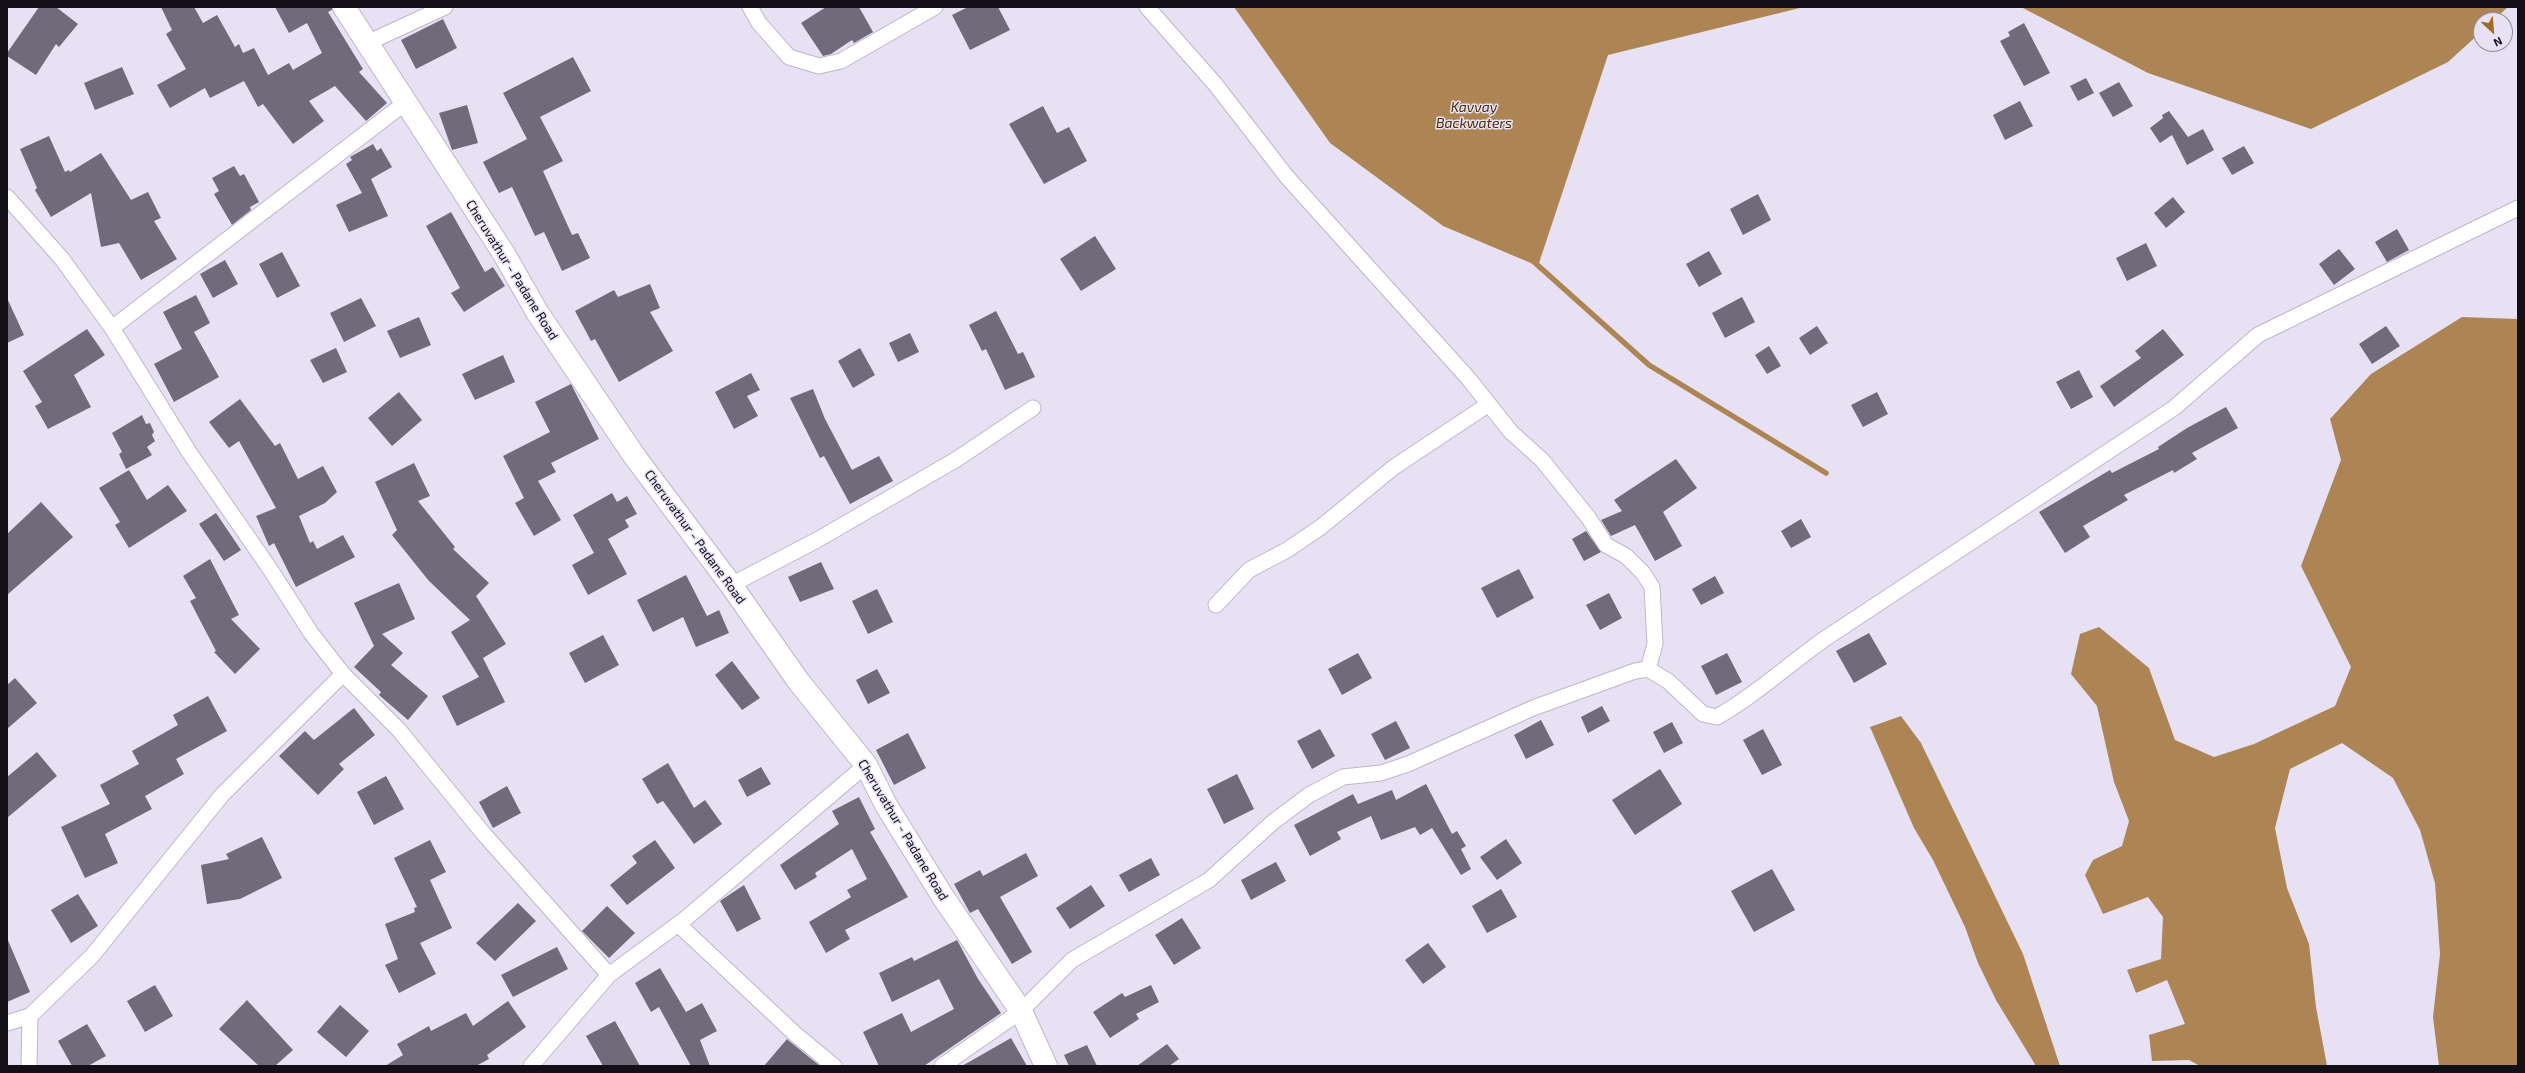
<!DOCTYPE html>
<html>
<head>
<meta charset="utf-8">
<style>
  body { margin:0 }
  #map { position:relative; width:2525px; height:1073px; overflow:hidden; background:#e7e1f3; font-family:"Exo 2",sans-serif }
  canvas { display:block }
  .frame { position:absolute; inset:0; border:8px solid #121016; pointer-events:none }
  .north { position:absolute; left:2473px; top:12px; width:40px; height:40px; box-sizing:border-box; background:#e7e1f3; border:1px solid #928d9b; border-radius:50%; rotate:154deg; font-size:11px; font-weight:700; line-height:16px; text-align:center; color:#121016 }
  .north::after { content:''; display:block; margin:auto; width:14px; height:18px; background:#a06b24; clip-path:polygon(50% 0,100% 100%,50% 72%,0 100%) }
</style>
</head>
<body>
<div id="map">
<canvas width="2525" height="1073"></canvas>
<div class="frame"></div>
<div class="north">N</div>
</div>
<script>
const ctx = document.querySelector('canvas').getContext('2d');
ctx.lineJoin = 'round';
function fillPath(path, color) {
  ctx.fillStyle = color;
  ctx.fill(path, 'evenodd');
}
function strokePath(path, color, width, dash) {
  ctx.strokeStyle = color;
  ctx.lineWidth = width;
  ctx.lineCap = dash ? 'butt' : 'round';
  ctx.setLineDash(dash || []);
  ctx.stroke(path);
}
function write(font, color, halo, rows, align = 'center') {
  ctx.font = font + ' "Exo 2",sans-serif';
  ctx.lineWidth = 3;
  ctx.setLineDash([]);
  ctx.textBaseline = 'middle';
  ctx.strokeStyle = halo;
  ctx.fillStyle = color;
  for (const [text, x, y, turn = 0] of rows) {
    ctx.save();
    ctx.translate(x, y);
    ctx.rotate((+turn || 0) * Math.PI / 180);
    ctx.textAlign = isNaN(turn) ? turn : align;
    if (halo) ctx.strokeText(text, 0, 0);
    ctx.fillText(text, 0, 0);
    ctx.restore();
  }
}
const water = new Path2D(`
  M1234,7h570l-196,48 -70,211 -95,-40 -113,-83z
  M2021,7h487l-14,13h-13v12l-33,30 -137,67 -163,-56z
  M2462,317l56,2v747h-79l-6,-49 7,-63 -5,-71 -15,-53 -27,-52 -51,-35 -52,26 -15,59 12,60 22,56 7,63 11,59h-127l-11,-6 -37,1 -3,-26 36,-11 -18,-44 -31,13 -9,-23 34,-11 2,-42 -15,-20 -45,17 -18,-39 8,-15 29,-14 7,-25 -15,-39 -17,-76 -26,-32 9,-40 19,-7 50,41 26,72 39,17 40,-13 81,-38 16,-39 -50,-101 40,-106 -11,-41 41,-45z
  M1901,716l20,27 102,211 37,112h-24l-40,-66 -18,-37 -13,-36 -32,-67 -19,-32 -44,-101z`);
const stream = new Path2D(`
  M1533,261l116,104 177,108`);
const building = new Path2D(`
  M39,7h17l22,17 -19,23 -3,-3 -20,31 -29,-19v-3z
  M161,7h33l9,16 14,-8 18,32 4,-3 4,9 11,-5 14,27 21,-12 4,7 29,-17 -15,-30 -18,10 -14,-26h57v3l-4,2 35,57 -4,3 28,31 -21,18 -31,-35 -26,15 15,20 -31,23 -30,-40 -5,3 -14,-26 -34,17 -5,-10 -35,20 -13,-23 29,-16 -20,-35 6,-4z
  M826,7h33l14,25 -19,11 -2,-3 -21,14 -8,2 -22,-33z
  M968,7h30l12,23 -40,20 -18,-35z
  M443,19l14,29 -41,21 -15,-29z
  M2024,23l26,50 -26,13 -24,-45 10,-5 -2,-4z
  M573,57l18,34 -51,26 23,44 -20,10 29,64 6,-2 12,25 -28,13 -18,-39 -9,4 -23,-49 -13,6 -16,-31 44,-23 -24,-46z
  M122,67l12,27 -39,16 -11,-27z
  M2086,78l8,15 -16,8 -8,-15z
  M2119,82l14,24 -20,11 -14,-24z
  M2020,101l13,25 -28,14 -12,-25z
  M467,105l11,38 -26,7 -13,-37z
  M1043,106l14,27 12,-6 18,34 -43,23 -35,-60z
  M2169,111l19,26 15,-8 11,21 -27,15 -15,-30 -12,8 -10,-15 13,-10 -1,-3z
  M49,136l16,36 4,-2 1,2 31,-19 30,47 17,-8 13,26 -7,3 23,38 -36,21 -22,-37 -18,4 -10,-54 -40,24 -16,-27 2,-2 -17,-39z
  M373,144l4,7 4,-3 11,19 -21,12 17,37 -39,16 -13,-27 26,-12 -16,-29 6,-4 -2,-3z
  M2244,146l10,17 -22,12 -10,-17z
  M234,166l6,10 4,-2 15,28 -9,5 1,3 -19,15 -18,-31 5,-3 -7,-13z
  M1758,194l13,26 -28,15 -13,-26z
  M2173,197l12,15 -19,16 -12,-15z
  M451,212l34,60 8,-5 12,19 -41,26 -13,-19 9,-5 -34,-62z
  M2397,229l12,21 -22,12 -12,-20z
  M1095,236l21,33 -35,22 -21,-32z
  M2146,243l11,23 -30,15 -11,-23z
  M2339,249l16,20 -21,16 -15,-21z
  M1709,251l13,23 -23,13 -13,-23z
  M282,252l18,34 -23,12 -18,-34z
  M225,260l13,24 -25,14 -13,-24z
  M650,284l10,24 -10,4 23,39 -54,31 -24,-43 -4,2 -16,-30 39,-21 4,7z
  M196,295l14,28 -16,9 25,45 -45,25 -20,-38 28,-15 -19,-37z
  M1742,297l13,25 -30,16 -13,-25z
  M7,298l17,37 -17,8z
  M361,298l15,28 -32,16 -14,-29z
  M996,311l22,43 5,-2 12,25 -30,13 -19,-41 -4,2 -13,-26z
  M419,317l12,28 -31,13 -13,-27z
  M1817,326l11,17 -18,12 -11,-17z
  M2386,326l14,20 -28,18 -13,-20z
  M87,329l18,26 -31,20 17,32 -43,22 -13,-23 7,-4 -19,-31z
  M2163,329l21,26 -70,52 -14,-21 41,-28 -6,-7z
  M910,333l9,19 -21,10 -9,-19z
  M1769,346l12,20 -14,8 -12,-19z
  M336,348l11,24 -24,11 -13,-23z
  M860,348l15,27 -22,13 -15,-27z
  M503,355l12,27 -40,18 -13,-26z
  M2079,370l14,27 -22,12 -15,-27z
  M751,373l9,17 -13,6 11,20 -24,13 -19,-37z
  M571,384l28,55 -48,24 5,9 -18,9 23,39 -27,16 -19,-33 9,-5 -21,-42 47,-24 -15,-30z
  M813,389l12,30 27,51 27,-14 14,25 -43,23 -26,-48 -4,2 -30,-60z
  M399,392l23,28 -30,26 -24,-28z
  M1877,392l11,22 -25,13 -12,-22z
  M240,399l35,47 5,-3 18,36 25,-13 14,26 -12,11 -26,13 11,27 3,-2 4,8 26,-14 12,22 -59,30 -22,-44 -5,3 -13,-30 20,-8 -37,-67 -10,7 -20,-26z
  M2226,407l12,21 -46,25 5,6 -23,14 -1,-3 -49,25 4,5 -45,26 7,11 -25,16 -26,-41 71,-42 2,3 47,-24 -1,-2 29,-19z
  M142,415l4,9 4,-1 4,9 -2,3 3,6 -8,6 5,8 -26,14 -7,-15 3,-2 -10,-19z
  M1676,459l21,29 -34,24 19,34 -27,15 -20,-36 -24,11 -10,-16 21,-9 -8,-11z
  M414,463l16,33 -12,5 37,46 -2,2 36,34 -13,13 30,48 -23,14 22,44 -48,24 -15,-30 37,-19 -28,-45 19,-12 -41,-39 -37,-46 5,-5 -22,-48z
  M129,470l18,30 21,-15 19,26 -58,37 -14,-23 5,-3 -21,-34z
  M612,493l5,9 10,-6 10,18 -12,6 4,7 -21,12 19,35 -39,21 -16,-30 22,-12 -21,-38z
  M41,502l32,35 -66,58v-61z
  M216,513l25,37 -17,11 -25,-37z
  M1801,519l10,18 -20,11 -10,-17z
  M1586,531l15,21 -17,9 -12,-22z
  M210,559l29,56 -8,4 29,30 -25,25 -21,-22 2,-1 -26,-50 6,-3 -13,-22z
  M821,562l13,27 -34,13 -12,-25z
  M1519,569l15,29 -37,20 -16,-30z
  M686,575l21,41 12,-6 10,23 -33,14 -13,-30 -30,15 -16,-32z
  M1715,576l9,17 -23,12 -9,-16z
  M399,583l16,36 -33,15 21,19 -12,12 37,31 -20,24 -29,-25 2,-3 -27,-25 20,-21 -20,-43z
  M877,589l16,33 -25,12 -16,-33z
  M1609,593l13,25 -22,12 -14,-25z
  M1869,633l18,31 -33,19 -18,-32z
  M603,635l16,30 -34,18 -16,-30z
  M1358,653l14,25 -30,17 -14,-26z
  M1727,653l15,29 -26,13 -15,-29z
  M732,661l28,37 -18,12 -27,-35z
  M877,669l13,24 -22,11 -12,-24z
  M15,678l22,25 -30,26v-44z
  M208,696l19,35 -51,28 8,15 -39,22 7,13 -47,25 13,29 -33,15 -24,-51 49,-23 -10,-19 39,-21 -7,-13 46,-26 -5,-10z
  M1602,706l8,15 -22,12 -7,-16z
  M354,708l21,27 -36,29 5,5 -26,26 -39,-39 26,-25 9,9z
  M1541,720l13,25 -28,14 -12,-24z
  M1396,721l14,27 -25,12 -14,-26z
  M1672,722l11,21 -19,10 -11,-21z
  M1320,729l15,27 -23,13 -15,-28z
  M1763,729l19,36 -20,10 -19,-35z
  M908,733l18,35 -32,17 -18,-35z
  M37,752l20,24 -50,42v-41z
  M668,763l26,45 11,-8 17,24 -28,20 -31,-43 -6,3 -15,-25z
  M761,767l10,17 -24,13 -9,-17z
  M1660,769l22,35 -47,31 -23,-35z
  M1237,774l17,35 -30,15 -17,-35z
  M386,776l18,33 -30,16 -17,-33z
  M1426,784l26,50 5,-3 9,15 -5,3 10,20 -10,6 -29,-47 -12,7 -5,-8 -34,13 -10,-24 -34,16 4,7 -31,17 -16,-31 59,-31 5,10 34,-14 4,10z
  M507,786l14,27 -28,15 -14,-26z
  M859,797l16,32 -5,3 38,65 -63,33 5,9 -24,14 -17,-31 42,-25 -4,-7 20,-11 -15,-30 -37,24 2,4 -22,13 -15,-25 59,-41 -7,-13z
  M262,837l20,41 -42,21 -33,5 -6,-39 28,-6 -3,-5z
  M1506,839l16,24 -25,17 -17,-23z
  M430,840l16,32 -16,8 22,48 -32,15 16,31 -37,19 -14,-28 13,-6 -13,-35 30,-12 -1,-4 3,-1 -23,-49z
  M655,840l20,28 -48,37 -17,-20 27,-22 -5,-7z
  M1026,853l12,23 -38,21 32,55 -20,12 -34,-55 -8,4 -16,-29 26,-14 3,6z
  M1151,858l9,17 -31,17 -10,-17z
  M1276,862l10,19 -35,19 -10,-20z
  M1772,869l23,41 -41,22 -23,-41z
  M744,885l17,34 -24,13 -17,-31z
  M1091,885l14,21 -35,23 -14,-21z
  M1501,889l16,28 -30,16 -15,-27z
  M78,894l20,32 -27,17 -20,-33z
  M518,903l18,18 -41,40 -19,-18z
  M607,906l28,27 -26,25 -27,-27z
  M1182,918l19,30 -27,17 -19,-30z
  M7,938l23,54 -23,10z
  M957,940l21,39 23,34 -77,53h-45l-16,-34 39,-19 9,19 43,-23 -15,-30 -47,23 -13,-29 33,-16 2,4z
  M1428,943l18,24 -23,17 -18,-24z
  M557,947l11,22 -55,28 -12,-22z
  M660,968l26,44 16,-9 15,28 -17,9 10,26h-19l-32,-59 -8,5 -16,-29z
  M155,985l18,31 -28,16 -18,-31z
  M1151,985l8,17 -23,12 3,5 -29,19 -17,-26 29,-19 3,4z
  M247,1000l46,50 -18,16h-16l-40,-37z
  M508,1001l18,26 -39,28 2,4 -13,7h-91l18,-11 -6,-11 32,-18 2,5 35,-18 7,13z
  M340,1005l29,26 -23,26 -29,-25z
  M615,1021l25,45h-37l-17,-30z
  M87,1024l19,32 -18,10h-16l-14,-25z
  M1011,1038l16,28h-65z
  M787,1039l1,1 32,26h-56z
  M1167,1044l12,15 -10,7h-32z
  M1087,1045l10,21h-28l-5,-11z`);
const minor = new Path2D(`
  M750,7l9,16 30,34 30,9 22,-5 94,-54
  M1147,7l68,77 72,93 181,201 43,54 31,28 46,57 18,28 20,11 17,17 9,14 3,57 -7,25
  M367,43l78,-36
  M7,197l55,62 50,69 77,124 81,117 41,64 32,41 56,56 84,103 126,142
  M112,328l293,-225
  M731,585l86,-45 140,-81 76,-51
  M1216,605l33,-35 38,-20 34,-23 73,-60 95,-63
  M678,924l116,109 40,33
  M7,1023l23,-7
  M29,1066l1,-50 62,-60 130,-161 121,-121
  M531,1066l78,-91 76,-56 181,-154
  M942,1066l79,-55 51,-51 137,-80 64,-58 36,-27 34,-18 38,-4 27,-9 125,-56 102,-37 13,-2 20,12 35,33 14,3c39,-22 73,-54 109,-79l348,-230 84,-73 260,-127`);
const secondary = new Path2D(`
  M344,7l160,247 33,58 98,145 96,128 68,97 67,83 20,40 57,92 78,114 25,55`);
const streetNames = [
  ["Cheruvathur - Padane Road",512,270,58],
  ["Cheruvathur - Padane Road",695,537,54],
  ["Cheruvathur - Padane Road",903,830,59]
];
const waterNames = [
  ["Kavvay",1474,107],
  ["Backwaters",1474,123]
];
fillPath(water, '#ad8555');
strokePath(stream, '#ad8555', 5.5);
fillPath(building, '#706a7a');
strokePath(minor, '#bcb6c7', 17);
strokePath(secondary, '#bcb6c7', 24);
strokePath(minor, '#fff', 15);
strokePath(secondary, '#fff', 22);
write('13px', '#121016', '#e7e1f3', streetNames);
write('italic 14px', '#492c04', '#e7e1f3', waterNames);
</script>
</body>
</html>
